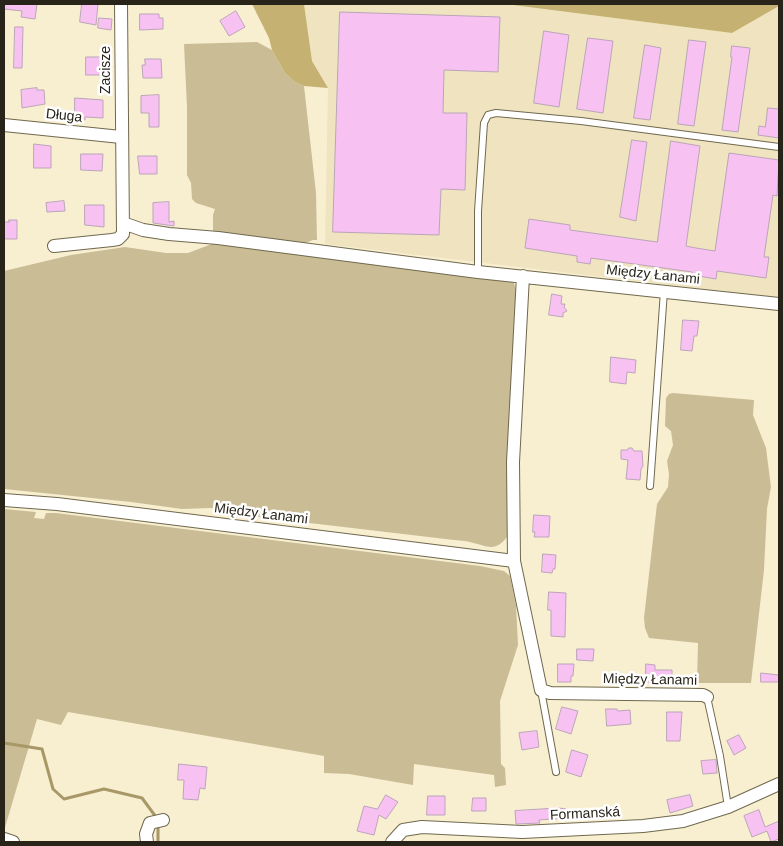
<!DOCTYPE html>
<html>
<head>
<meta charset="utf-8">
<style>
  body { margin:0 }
  #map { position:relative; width:783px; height:846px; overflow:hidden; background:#f8efd1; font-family:Helvetica,sans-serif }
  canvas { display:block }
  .frame { position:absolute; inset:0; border:5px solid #282419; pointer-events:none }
</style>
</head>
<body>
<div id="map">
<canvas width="783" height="846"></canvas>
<div class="frame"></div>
</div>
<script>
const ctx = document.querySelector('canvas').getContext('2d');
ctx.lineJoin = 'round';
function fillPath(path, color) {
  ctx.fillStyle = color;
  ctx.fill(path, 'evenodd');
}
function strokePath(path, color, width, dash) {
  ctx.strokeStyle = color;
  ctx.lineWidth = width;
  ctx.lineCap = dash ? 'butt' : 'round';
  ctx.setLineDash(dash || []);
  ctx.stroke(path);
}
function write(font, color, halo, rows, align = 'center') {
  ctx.font = font + ' Helvetica,sans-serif';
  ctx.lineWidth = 5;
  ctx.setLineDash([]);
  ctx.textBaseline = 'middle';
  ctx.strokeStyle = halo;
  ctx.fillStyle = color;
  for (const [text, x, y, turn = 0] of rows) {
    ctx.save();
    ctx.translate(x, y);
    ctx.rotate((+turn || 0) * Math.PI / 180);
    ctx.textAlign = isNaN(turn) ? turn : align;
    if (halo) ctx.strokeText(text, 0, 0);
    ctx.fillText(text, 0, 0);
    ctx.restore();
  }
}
const built = new Path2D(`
  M304,4h201l227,29 47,-27v292l-454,-54 3,-156 -16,-27z`);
const green = new Path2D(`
  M257,42l15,8 13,23 10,9 9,4 12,107 1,47h-4l-10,4 -90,-13v-16l2,-6 -19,-6 -4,-4 -1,-16 -4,-8v-68l-3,-63z
  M217,242l292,38 5,3 5,18 -10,113 1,119c-14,20 -20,14 -40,9 -5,-1 -11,-2 -16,-2l-204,-24 -11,-6 -29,-2 -28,1 -51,-7 -127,-13v-218l67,-16 54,-8 41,6h22z
  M673,393l81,7 -1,15 13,33 5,39 -4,22 -3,61 -13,113h-54l1,-40 -49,-5 -4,-10 -1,-10 13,-114 11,-17 1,-13 -2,-13 6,-16 -2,-14 -6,-5 1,-28 3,-4z
  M4,509l32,3 -2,6 10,1 2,-6h10l424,53 24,5 6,5 6,29 2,40 -18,56 1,63 4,4 1,17 -11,2 -1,-12 -80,-11 -1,21 -64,-11 -25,-1v-17l-256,-44 -7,13 -24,-6 -33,112z`);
const forest = new Path2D(`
  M252,4h52l8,57 16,27 -24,-2 -9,-4 -10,-9 -13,-23 -3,-12z
  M505,4h274v2l-47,27z`);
const stream = new Path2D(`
  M4,743l38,6 11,40 11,10 40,-10 38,9 14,19
  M158,842v-17`);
const building = new Path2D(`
  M5,4h32l-2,15 -14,-2 1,-6 -18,-2z
  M82,4h16l-2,21 -16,-3z
  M236,11l9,16 -16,9 -9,-15z
  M340,12l160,5 -2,55 -54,-2 -1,43h24l-2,77 -24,-1 -2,46 -106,-3z
  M140,14h19v4h4v11l-23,1z
  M99,18l13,1 -1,11 -13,-2z
  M15,27h8l-1,41h-8z
  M544,31l25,4 -10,72 -25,-4z
  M588,38l25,3 -10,72 -26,-4z
  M689,40l17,2 -12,84 -16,-2z
  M645,45l16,3 -11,72 -16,-2z
  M732,46l18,2 -12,84 -16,-2 10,-73h-1z
  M86,57h18v18h-18z
  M145,59h16l1,19h-19l-1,-13h3z
  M37,88v2h7l1,14 -23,4 -1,-18z
  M159,95v32h-10v-14h-8v-17z
  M75,98l28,2v18l-18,-1v3h-10z
  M768,108l11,1v29l-21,-3 1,-9 6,1z
  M632,140l15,2 -11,79 -16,-4z
  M671,141l29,5 -14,100 10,2 19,3 14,-98 50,7 -2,36 -4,-1 -9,62h5l-3,21 -49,-7 -1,8 -24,-4v-3l-101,-14 -1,6 -13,-2v-6l-52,-8 4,-29 41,6v5l87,12z
  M34,144l17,2v22h-17z
  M81,154h22l-1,17 -21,-1z
  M138,156h19v18h-17z
  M64,201l1,10 -18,1 -1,-9z
  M169,202v20l5,-1v5l-21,-3v-20z
  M85,205h19v22l-19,-2z
  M9,220h8v19h-13v-17h5z
  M552,294l10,2 -1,8h4l-1,3 3,4 -4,2v4l-14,-2z
  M683,320l16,1 -2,15h-3l-2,15 -11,-1z
  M611,357l25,3 -1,13 -8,-1 -1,12 -16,-2z
  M629,448h3l2,3h8l1,15 -2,3 -1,11 -14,-1 2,-19 -7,-1v-9h6z
  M534,515l16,1 -1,21h-15l1,-5h-2z
  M543,554l13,1 -1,14h-2l-1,4 -10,-1z
  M549,592l17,1 -1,44 -14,-1v-26h-3z
  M577,649h17l-1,12 -16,-1z
  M558,664h16l-1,12h-2v6h-13z
  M646,664l9,1v5h17v13l-26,-1z
  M761,673l18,2v7h-18z
  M562,707l16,4 -7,23 -15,-5z
  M606,709h11l1,2 12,-1 1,14 -24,2z
  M667,712h15l-2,29h-13z
  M537,731l2,16 -17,3 -3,-17z
  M739,735l7,13 -12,7 -7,-14z
  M572,750l16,5 -7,22 -15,-5z
  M716,760l1,13 -14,1 -2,-13z
  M179,764l28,3 -2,22 -5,-1 -2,12 -15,-1 1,-19h-6z
  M386,795l12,7 -12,17 -7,-4 -5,20 -17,-4 7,-25 13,3z
  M690,795l3,11 -23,7 -3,-13z
  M428,796h17v19h-18z
  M473,798h13v13h-14z
  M559,808l7,1 1,9 -28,2 1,3 -24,1 -1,-13z
  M759,810l6,17 14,-6v18l-8,3 -4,-11 -15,6 -8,-21z`);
const service = new Path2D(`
  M478,272v-61l6,-88 4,-8 8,-2 85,8 198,26
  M650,486l14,-195
  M541,690l15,82
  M707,697l13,59 8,51`);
const minor = new Path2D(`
  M4,125l117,12
  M123,223l20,7 26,4 49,4 260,34 301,32
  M54,246l58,-6 6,-1 5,-5 -2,-230
  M523,276l-10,186 1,99 27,129 9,3 153,2 4,2
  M4,500l53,4 457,57
  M4,839l9,3
  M147,842l-1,-8 4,-11 13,-3
  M392,842l11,-12 19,-3 100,5 121,-6 40,-5 45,-14 51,-23`);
const streetNames = [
  ["Zacisze",106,70,-90],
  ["Długa",64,116,6],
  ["Między Łanami",653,275,6],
  ["Między Łanami",261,514,7],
  ["Między Łanami",650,680,1],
  ["Formanská",585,814,-3]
];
fillPath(built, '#efe4bf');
fillPath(green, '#cabd96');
fillPath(forest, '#c5b171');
strokePath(stream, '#a89867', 3);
fillPath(building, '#f7c2f2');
strokePath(building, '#bca4b9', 1);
strokePath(service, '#70684e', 8);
strokePath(minor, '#70684e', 14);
strokePath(service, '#fff', 6);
strokePath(minor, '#fff', 12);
write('14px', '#282419', '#fff', streetNames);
</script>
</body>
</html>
